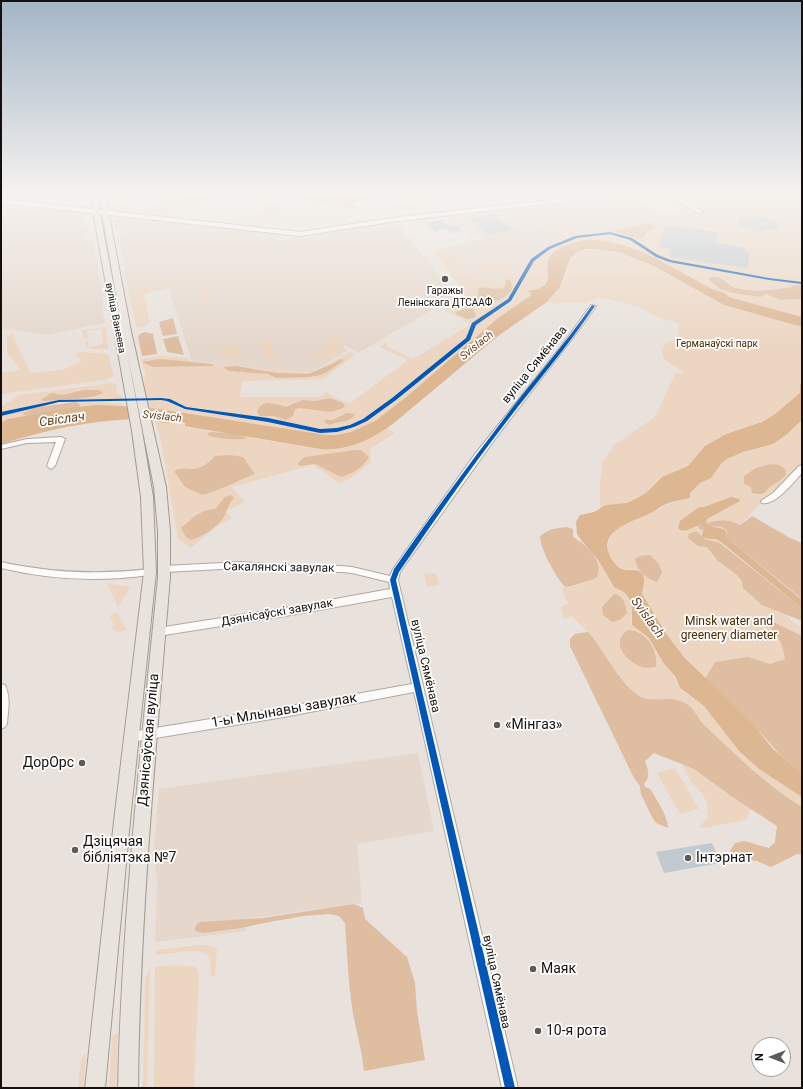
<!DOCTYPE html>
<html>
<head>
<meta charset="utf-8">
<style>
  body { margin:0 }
  #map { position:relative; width:803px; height:1089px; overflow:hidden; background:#e9e2dc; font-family:Roboto,sans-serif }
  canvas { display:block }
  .frame { position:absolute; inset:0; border:2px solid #15100d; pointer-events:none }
  .north { position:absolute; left:751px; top:1037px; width:40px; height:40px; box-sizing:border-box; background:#fff; border:1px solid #a19f9e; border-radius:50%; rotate:270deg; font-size:11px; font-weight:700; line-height:16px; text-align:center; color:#15100d }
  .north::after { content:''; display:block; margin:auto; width:14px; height:18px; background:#5f5a55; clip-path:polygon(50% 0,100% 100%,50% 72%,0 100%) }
</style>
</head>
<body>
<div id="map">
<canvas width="803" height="1089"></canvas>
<div class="frame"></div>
<div class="north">N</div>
</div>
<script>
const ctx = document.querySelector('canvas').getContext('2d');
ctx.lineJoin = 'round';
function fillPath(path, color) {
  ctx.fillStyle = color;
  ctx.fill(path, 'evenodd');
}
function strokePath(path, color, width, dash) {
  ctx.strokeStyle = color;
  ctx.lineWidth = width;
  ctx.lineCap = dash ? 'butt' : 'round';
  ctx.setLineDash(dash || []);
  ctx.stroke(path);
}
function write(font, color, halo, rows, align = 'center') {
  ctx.font = font + ' Roboto,sans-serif';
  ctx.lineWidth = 3.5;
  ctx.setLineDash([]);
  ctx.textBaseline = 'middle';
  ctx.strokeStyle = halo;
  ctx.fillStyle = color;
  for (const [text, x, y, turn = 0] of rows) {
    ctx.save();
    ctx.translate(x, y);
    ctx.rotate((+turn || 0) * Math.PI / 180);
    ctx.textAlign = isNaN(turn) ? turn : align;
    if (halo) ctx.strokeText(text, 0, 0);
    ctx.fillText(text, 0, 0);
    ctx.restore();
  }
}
const built = new Path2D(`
  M610,197l34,24 -76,16 -45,-29z
  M1,204l20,3 -6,4 1,1 28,-4 32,4 11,9 1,12h-4l1,7h8l11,64 -2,3 3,16 -58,12 -46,-7z
  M518,209l41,28 1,3 -28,14 -12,16 -40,11 -33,-34 36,-8 -26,-23z
  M122,217l159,18 -5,5 13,1 4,-5 9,1v2l13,-3v-1l38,-5 -1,-1 33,-3 -1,-3 12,-1 60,74 -98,57 -14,-8v2l4,4 -31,18 -9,4 -116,-11 -25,-79 -39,7 -4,-20h1l-2,-9h2l-7,-23h2l-1,-3 3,-1v-2l-1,-3h-6l-2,-10z
  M418,753l16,78 -77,13 5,59 -117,16 1,12 -91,11 2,-58 -3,-35 5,-60z`);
const green = new Path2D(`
  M180,194h6l-23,13 5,9 -24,-3 3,-3 6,-1 -6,1 1,-2z
  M215,194h3c-13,11 -31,12 -48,15l1,4h9l-11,2 -4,-8 10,-6 1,5 15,-2z
  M654,194h16l22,15 -3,1 4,2 -9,3 21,-5 -25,-16 58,1 64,6v81l-32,-3 -101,-19c-19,-6 -32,-21 -52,-26 -20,-6 -75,9 -87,27 -7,11 -12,28 -20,37 -10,11 -25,18 -37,27l-29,-15 19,-13 1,-4 -29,-41 13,-4 32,33 40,-10 13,-17 27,-14 -1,-3 -40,-28 3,-1 46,29 78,-16 -34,-24 22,-2 10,6 -3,1 21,13 19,-4z
  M421,201l6,4 -27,5 -7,-6 6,-1 6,2z
  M272,202h4l8,9h2l-25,6 -3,-4 8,-2 -6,-7z
  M109,203l29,6 1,1 -4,2 -24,-3z
  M552,208l18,11 -19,4 -17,-11z
  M456,217l21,17 -6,2 -14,-13 -6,1 -7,-5 -8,2 2,-2z
  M601,233l11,1 11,3 43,23 111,22 25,1v2h-9l-1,2c-19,3 -37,6 -56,1 -11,-3 -12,-12 -25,-11l-2,3 11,9 19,5 17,2 10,-2 14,6 22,-1v18c-23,-5 -46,-10 -68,-18 -5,-1 -8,-5 -13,-7 -3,-1 -6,-1 -9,-2 -37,-18 -79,-52 -123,-50 -10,0 -32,5 -38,16 -8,15 4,36 -22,35l-1,1 3,2 -1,2 -32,22 -93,80 -30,23 -14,8 -15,4 -20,2 -177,-27 -2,-8h18l17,9 17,1 57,9 62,12h19l26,-8 33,-23 71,-58 3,-4 3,-12 39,-23 22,-43 7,-6 35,-16z
  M595,249l20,1 29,11 87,46 71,20v54l-2,12 -25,21 -19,11 -25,7 -13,6 -14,10 -16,18 -26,11 -16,16 -7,4 -15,7h-11l-13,4v-27l3,-19 11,-17 41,-28 20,-43 8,-2 -19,-13 -3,-9 5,-7 12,-5 1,-8v-5l-5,-4 -14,-3 -21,-11 -39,-10 -15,6 -22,-1 -7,2 -9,-2c6,-6 13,-12 16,-20 8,-21 2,-32 32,-33z
  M510,260l9,7 -30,7 -8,-8z
  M167,283l2,5 -24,6 -1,2 6,27 -8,4 -6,-1 -8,-36z
  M205,287l3,2 5,15 -9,3 -5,-17z
  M469,324l3,1 -5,13 -7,7 -97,75 -12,6 -12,2 -18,1 -54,-10 -62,-10 -16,-1 -8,-2 -14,-8 -20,1 -3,-15 1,-11 -4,-13 1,-1 20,-3 27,2 1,4 118,11 7,-2 35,-19 5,3 -32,24 -80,2 -3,16h80l6,-5 23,12 59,-44 -28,-13 6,-5v4l27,13 55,-33z
  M106,327l2,22h-15l-6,-2 -2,-6 3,-1 1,7 14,-3 -2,-15 -14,2 1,7 -4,1 -2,-9z
  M10,334h6l-3,3 18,36 31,-3 19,-8 -5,-9 7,-1 25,2 6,22 -9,4 -104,14v-21l19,-3 -13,-17v-16z
  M337,335l6,9 -1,3 3,4c-12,6 -24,7 -38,6z
  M268,338l9,18 -1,3 -5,2 -5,-1 -10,-20z
  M239,345l4,5 -1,4c-7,5 -17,6 -23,-1l-1,-5z
  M112,383l4,1 1,9 5,3v4c-19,0 -37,-2 -56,0 -22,2 -44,7 -65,12v-5l18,-12z
  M90,402l30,1h2v3c-31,-1 -58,4 -88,10 -12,2 -22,2 -33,7v-7l41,-11z
  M155,420l73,12 29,7 70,10 19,-2 15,-5 26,-13 8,4 -25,16 1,13 -16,13 -15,9 -27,-19 -81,22 13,15 -19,9 6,7 -17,9 -24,21 -13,-9 -17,-98z
  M802,420v44l-13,15 -19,15 -30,31 -20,18 74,80 8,4v147c-19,-19 -37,-38 -56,-57 -41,-41 -78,-69 -104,-123v-4l3,-9 -10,-12c-5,-1 -10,2 -15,-1 -19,-9 -14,-32 1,-42 9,-7 21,-8 31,-13 12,-6 23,-15 37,-14v-6l11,-10 11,-5 10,-14 6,-5 16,-7 30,-8 13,-9z
  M594,558h3c7,8 9,19 16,27 4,6 13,7 17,14 4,9 0,17 2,26l17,13 11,21 13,14 4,11 5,7 22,15 35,45 20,18 43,28v57h-5l-26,13 -14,-6 -20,-4 -7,-6 5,-8 9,-2 25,7 6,-6 2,-16 -26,-17 -5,11 -42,8 -5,-1 9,-10 -1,-14 -4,-8 -12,-13 -9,-18 -28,-11 -9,8c3,9 6,15 -1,23l1,3 5,2c7,11 17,26 18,39l-12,-5 -4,-6 -11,-23 -1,-8 -6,-8 -64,-132v-7l5,-5 13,-2 -17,-16 -7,4 -3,-13 7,-4 -7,-15c13,-1 24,-4 34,-13z
  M436,573l3,12 -12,2 -3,-13z
  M107,583l24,4 -13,20z
  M117,612l10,18 -9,2 -5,-2 -1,-3 2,-3 -5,-8z
  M675,768l24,41 -19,5 -23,-41z
  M198,945h8l11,3 -2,29 -4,-1c-1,-7 0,-17 -4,-21 -8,-8 -39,-1 -50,0l-2,-3 2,-2z
  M176,965l19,2 4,6 -5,115h-40l1,-121z
  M150,969l-3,119h-4l2,-110z
  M118,1033l-2,55h-7l3,-52z
  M82,1054l4,4 -3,30h-5z`);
const forest = new Path2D(`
  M189,194h26l-14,7 -25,5 -1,-5z
  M294,194l18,2 11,-2 56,1c-11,6 -22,8 -35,8l16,4 -12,2 -5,-4 -10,2 -5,-4 -10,2 -6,-5 -10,2z
  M654,222l-1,7 -6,3 -2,4 -7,3 -25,-8z
  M711,277c15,-1 14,8 25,11 19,5 37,2 55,-1l2,-2h9v14l-22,1 -14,-6 -5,3 -28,-4 -13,-4 -11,-9v-2z
  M506,280h3l2,1 1,8c-6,11 -25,18 -35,9l2,-10c8,-2 18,3 26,-1z
  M467,308l6,1 3,7 -2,2 -7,1 -11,-5v-2z
  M173,318l4,16 -14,2 -4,-14z
  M145,332l8,2 4,20 -15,2 -4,-19 2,-3z
  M178,336l6,19 -17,-3 -4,-13z
  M160,359c18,2 35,3 52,5l2,2 -61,1 -11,-5z
  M341,359l3,1 -15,11 -9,4 -11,2 -33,1 -8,-4 -39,-3 -6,-4 13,-1 40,7 32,1 24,-10z
  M84,390h15l4,3c-10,6 -45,7 -58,8l-4,-1 10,-7 11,2z
  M330,398l13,5 2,3 -2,2 -12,4 -32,-4 -4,1 -2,7 -7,4 -12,-4h-14l-3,-4c6,-15 19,-7 29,-5l17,-7 12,1z
  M75,402l5,2 -1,3 -46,9 -9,-1 -1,-2 11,-5z
  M347,413l8,1c-5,10 -17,6 -26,11l-5,-3 1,-2h8z
  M210,432l28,2 9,4c-5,3 -36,0 -40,-3z
  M355,450h6l8,7c-7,12 -16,16 -28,20l-26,-13 -16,2 -1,-3 7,-6z
  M230,455l13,2 12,17c-18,7 -34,16 -53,21l-17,-8 -11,-16c11,-4 9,-2 19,-2 8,0 17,-7 22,-13z
  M770,464l9,1 6,4 1,6c-4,4 -7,7 -12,9 -10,6 -7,13 -22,9l-1,-6 -7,-3v-8l12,-8z
  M231,495l3,3c-7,8 -6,11 -10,19 -6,10 -22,20 -33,23l-5,-3 -5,-9 14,-12 9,-5 11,-2 10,-12z
  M752,516l38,22 12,5v56l-75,-61v-7c-6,-7 -18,-5 -25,-1l-3,-1v-3c14,-6 28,-8 41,-1z
  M567,527l6,2v8c13,7 33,26 23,41l-24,8 -7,1c-9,-10 -25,-38 -25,-51 9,-7 16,-8 27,-9z
  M694,532h4c8,11 12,7 22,11l82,65v13l-40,-16 -19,-17 -1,-7 -6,-7 -18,-13 -11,-14 -9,-1 -10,-8 1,-4z
  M650,555l9,9 3,9 -5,9c-11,-4 -20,-11 -22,-23l5,-3z
  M614,594c10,1 11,10 13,19l-7,7 -8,2 -9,-7 -1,-8z
  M761,616l41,20v138l-21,-18 -21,-24 -55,-53 10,-17 33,-5 22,7 15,-5c-1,-11 -6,-22 -13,-30 -4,-4 -9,-6 -12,-11z
  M628,630c19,1 30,20 28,37 -3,0 -7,1 -10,1 -17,-3 -38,-25 -18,-38z
  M588,632c16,18 33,55 53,65 13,7 30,-4 47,8 7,4 10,15 17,21 31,29 61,59 97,81v47h-5l-26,13 -14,-6 -20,-4 -7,-6 5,-8 9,-2 25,7 6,-6 2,-16 -43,-28 -40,-29 -40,-16 -9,8c3,9 6,15 -1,23l1,3 5,2c7,11 17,26 18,39l-12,-5 -4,-6 -11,-23 -1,-8 -6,-8 -64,-132v-7l5,-5z
  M354,904l9,4 2,11 42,38 8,26 2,28 8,49 -61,11c-2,-22 -9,-43 -12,-64 -4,-28 -5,-57 -7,-84l-6,-7 -10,-2 -26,2 -39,7 -23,5 -38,5 -8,-2 1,-6 4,-3 63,-4z`);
const water = new Path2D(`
  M582,240c45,-4 90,28 128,48 5,3 10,3 14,5 3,2 5,4 8,5l70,19v10l-78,-22 -68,-38 -37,-15 -24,-3h-9l-8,3 -8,6 -10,29 -13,15 -49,34 -104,87c-21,16 -46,28 -73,26l-136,-23v-3l-4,-2c-4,-1 -8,1 -12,2 -8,0 -18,-4 -27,-4 -47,0 -96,11 -141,25v-21l7,-4 62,-11 26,-3 26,1 37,3 167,26h10l15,-3 24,-11 30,-23 93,-80 32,-22 1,-3 -4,-2c36,-4 11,-22 26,-38 7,-7 20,-10 29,-13z
  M802,381v39l-16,15 -13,9 -30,8 -16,7 -6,5 -10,14 -11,5 -10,10v5c-9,2 -18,3 -26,7 -5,2 -8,6 -13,8 -19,9 -58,18 -38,48 2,3 5,7 9,8 7,3 21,-3 22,10 1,5 -2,10 -2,15l25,41 18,23 68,66 20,25 29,25v23l-43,-28 -20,-18 -35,-45 -24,-18 -5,-12 -13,-15 -13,-23 -17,-13v-17l-3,-10 -4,-5 -11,-6 -15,-26 -18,-21 -4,-6 -1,-12 4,-7 14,-3 12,-7 21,-2 12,-6 7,-4 16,-16 26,-11 17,-20 21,-12 36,-12 13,-8 25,-21v-8z
  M731,497l8,2 1,2 -33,18 -1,5c6,5 14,2 20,7l1,7 75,62v8l-85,-69h-6l-9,-2 1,-7 3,-2c-9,-9 -19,9 -28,0l2,-7 19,-14h5z`);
const building = new Path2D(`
  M493,214l8,5 14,11 -26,5 -20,-16z
  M739,216l28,2 11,3v9h-15v3l-10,-2v-2l-15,-3z
  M442,220l7,5 7,-1 8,7 -13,2 -5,-4 -11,3 -10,-9z
  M665,225l52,7 -1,11 29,5v3h4l-1,17 -79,-11 2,-8 -12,-2z
  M712,843l9,20 -57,10 -8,-21z`);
const minor = new Path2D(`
  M603,194h15l-3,2 -224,26 -91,14 -299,-33v-4l299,33 91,-14z
  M669,194h6l28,18 -5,1z
  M591,305l5,1 -11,16 -90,117 -95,133 -2,8 120,508h-16l-88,-396 -130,25 -153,25 -4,-2 -2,-3 2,-3 4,-2 153,-25 128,-23 -20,-87 -101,18 -133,21 -4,-1 -1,-3 1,-3 4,-1 133,-21 99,-18 -1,-7 -37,-9 -11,-1 -60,-1 -40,-3 -77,4 -3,-1 -2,-2 2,-2 3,-1 77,-4 40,3 60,1 11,1 38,9 3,-7 82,-115 85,-106z
  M61,437l4,2 -10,27 -4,3 -4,-3 9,-24 -29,1 -26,6v-4l26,-6z
  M802,465v8c-8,9 -27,33 -40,30l-1,-2 12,-8 26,-27z
  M1,562c50,11 98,13 149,7l3,1 2,2 -2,2 -3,1c-51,7 -99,5 -149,-7z
  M1,684l4,1c6,13 3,25 2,39l-2,3 -4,2z`);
const major = new Path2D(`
  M90,194h6l24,125 -21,-125h6l26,137 35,156 4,44v46c-14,170 -30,340 -32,511h-20c4,-171 23,-341 40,-511v-46l-4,-44 -27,-136 15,80 11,66 3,75 -26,249 -25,267h-20l29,-267 30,-249 -3,-75 -9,-66z`);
const cycleway = new Path2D(`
  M610,232l22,6 26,17 13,5 98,18 33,4v2l-33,-4 -100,-18 -13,-5 -26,-17 -20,-6 -33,4 -27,11 -16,12 -23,40 -35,24 -6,15 -74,60 -29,21 -13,6 -17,5 -17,1 -52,-11 -83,-13 -18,-8 -6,-1 -102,2 -58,14v-4l58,-12 102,-2 9,1 16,8 82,11 52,11 17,-1 13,-3 13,-6 29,-21 74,-60 6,-15 36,-24 23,-40 17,-12 27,-11z
  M592,305l3,1c-27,40 -59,77 -88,115 -38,49 -73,100 -108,151l-3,8 119,508h-10l-115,-508 4,-11c35,-50 71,-100 109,-149 29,-39 61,-74 89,-115z`);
const markers = [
  [445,279,4,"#5f5a55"],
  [497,725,4,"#5f5a55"],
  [82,763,4,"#5f5a55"],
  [75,850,4,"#5f5a55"],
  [688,858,4,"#5f5a55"],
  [533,969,4,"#5f5a55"],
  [538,1031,4,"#5f5a55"]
];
const farPoinames = [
  ["Гаражы",445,291],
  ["Ленінскага ДТСААФ",445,303]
];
const farStreetnames = [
  ["вуліца Ванеева",115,318,79]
];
const farParknames = [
  ["Германаўскі парк",717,344]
];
const farWaternames = [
  ["Svislach",477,346,-39],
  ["Svislach",162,417,6]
];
const streetNames = [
  ["вуліца Сямёнава",535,365,-51],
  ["Сакалянскі завулак",279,568,1],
  ["Дзянісаўскі завулак",277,613,-10],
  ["вуліца Сямёнава",425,666,77],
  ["вуліца Сямёнава",496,982,78]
];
const parkNames = [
  ["Minsk water and",729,622],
  ["greenery diameter",729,636]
];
const waterNames = [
  ["Свіслач",62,420,-8],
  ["Svislach",647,618,54]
];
const nearStreetnames = [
  ["1-ы Млынавы завулак",284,711,-10],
  ["Дзянісаўская вуліца",149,740,-85]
];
const nearPoinames = [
  ["«Мінгаз»",505,725],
  ["ДорОрс",74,763,"right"],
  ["Дзіцячая",83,842],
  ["бібліятэка №7",83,858],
  ["Інтэрнат",696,858],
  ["Маяк",541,969],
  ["10-я рота",546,1031]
];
fillPath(built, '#e5d7cc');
fillPath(green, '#ecd6c2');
fillPath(forest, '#debda0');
fillPath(water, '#ddb692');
fillPath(building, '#c1cad0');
strokePath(minor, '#afa9a5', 2);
strokePath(major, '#a69a8e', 2);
fillPath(minor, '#fcfbfa');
fillPath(major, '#e8e3dd');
fillPath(cycleway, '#0057b8');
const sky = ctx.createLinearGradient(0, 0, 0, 346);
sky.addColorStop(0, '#a3b5c6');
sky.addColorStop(0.56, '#f5f2ef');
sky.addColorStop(1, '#f5f2ef00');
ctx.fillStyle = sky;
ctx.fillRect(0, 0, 803, 346);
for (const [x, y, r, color] of markers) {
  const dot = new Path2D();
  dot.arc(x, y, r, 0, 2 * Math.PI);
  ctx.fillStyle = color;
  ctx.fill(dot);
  strokePath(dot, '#fff', 1.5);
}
write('10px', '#15100d', '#fff', farPoinames);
write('10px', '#15100d', '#fff', farStreetnames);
write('10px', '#4a2800', '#fff', farParknames);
write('italic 11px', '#65401c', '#fff', farWaternames);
write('12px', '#15100d', '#fff', streetNames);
write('12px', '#4a2800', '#fff', parkNames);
write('italic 13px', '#65401c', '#fff', waterNames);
write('14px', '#15100d', '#fff', nearStreetnames);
write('14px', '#15100d', '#fff', nearPoinames, 'left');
</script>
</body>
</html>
